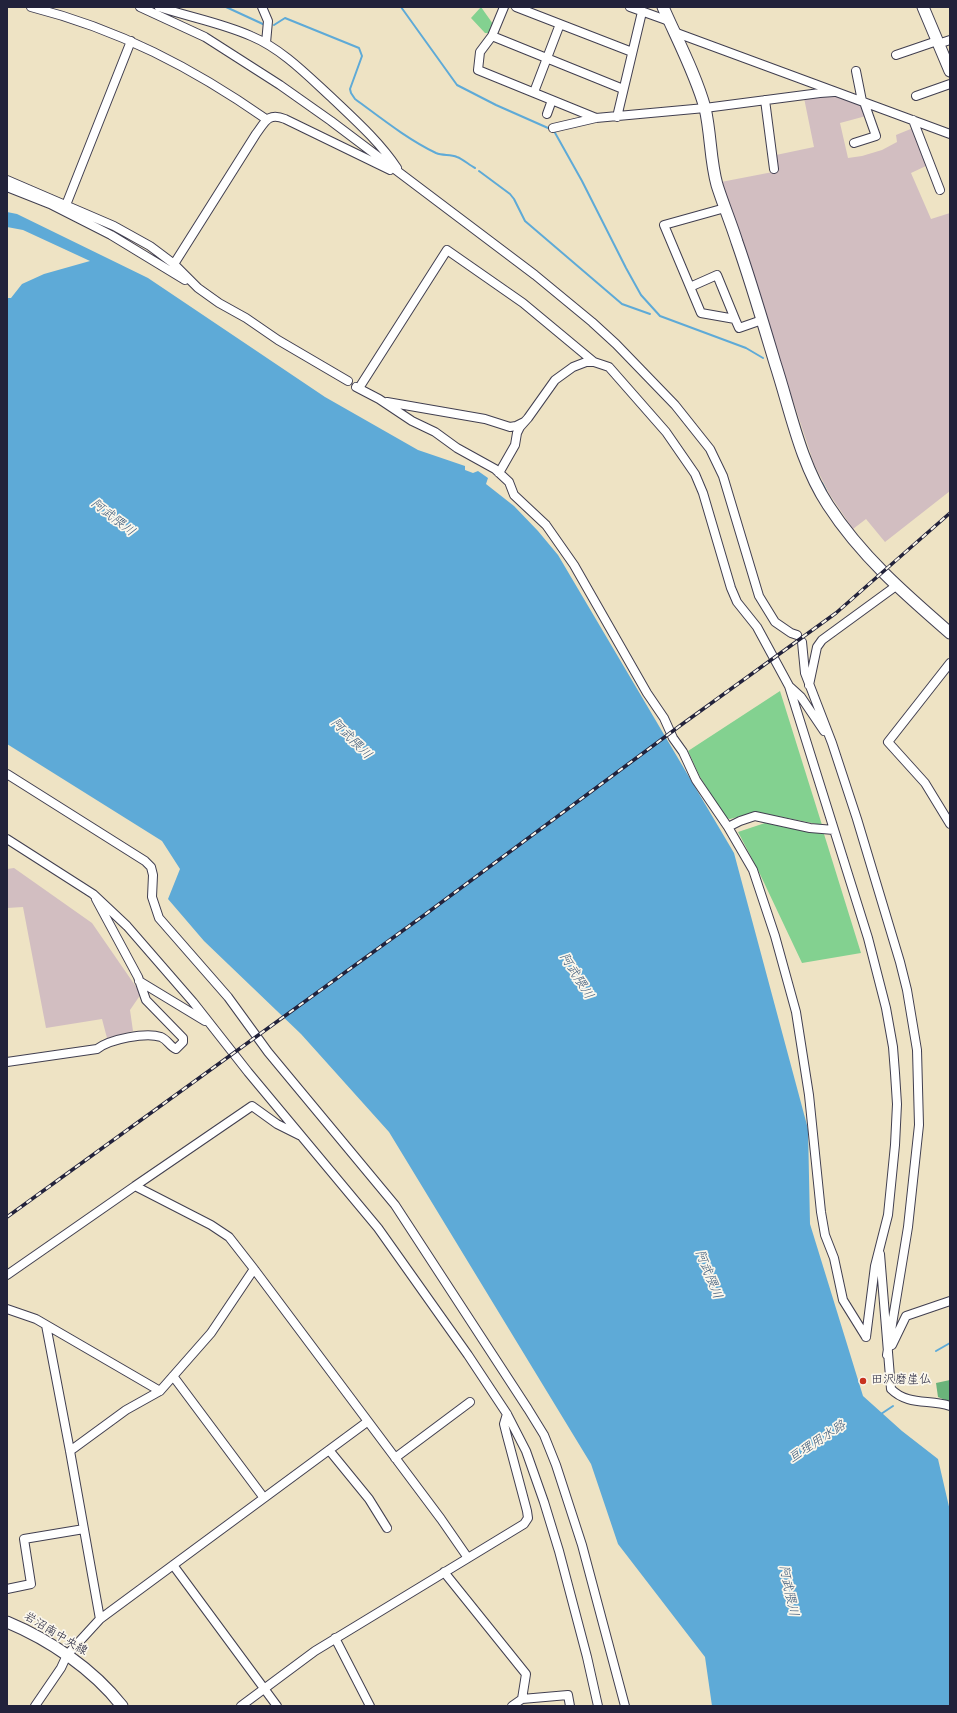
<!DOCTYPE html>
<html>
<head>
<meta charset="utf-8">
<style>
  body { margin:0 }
  #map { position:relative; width:957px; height:1713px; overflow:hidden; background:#eee3c4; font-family:"Gochi Hand",sans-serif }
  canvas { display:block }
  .frame { position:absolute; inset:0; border:8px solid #22223b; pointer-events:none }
</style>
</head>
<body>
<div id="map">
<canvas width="957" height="1713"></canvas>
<div class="frame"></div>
</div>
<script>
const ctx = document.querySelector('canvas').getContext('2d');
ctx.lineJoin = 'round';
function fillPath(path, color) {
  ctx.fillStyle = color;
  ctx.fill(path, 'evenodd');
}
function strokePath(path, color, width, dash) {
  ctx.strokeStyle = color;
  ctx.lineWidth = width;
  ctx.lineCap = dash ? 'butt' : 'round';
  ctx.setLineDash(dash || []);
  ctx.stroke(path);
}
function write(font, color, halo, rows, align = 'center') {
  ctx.font = font + ' "Gochi Hand","Klee One",sans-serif';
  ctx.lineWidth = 3.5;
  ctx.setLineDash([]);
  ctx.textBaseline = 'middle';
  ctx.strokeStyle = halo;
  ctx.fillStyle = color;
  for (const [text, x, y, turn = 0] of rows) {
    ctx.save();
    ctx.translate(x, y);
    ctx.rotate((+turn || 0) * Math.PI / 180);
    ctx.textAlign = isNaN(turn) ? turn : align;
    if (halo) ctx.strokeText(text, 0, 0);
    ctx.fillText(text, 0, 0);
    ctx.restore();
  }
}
const industrial = new Path2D(`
  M822,96h21l19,8 4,12 -26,7 8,35 14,-2 20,-6 15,-8 -1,-7 17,-7 15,37 -17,8 20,46 19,-6v278l-65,51 -19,-23 -13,10 -23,-34 -16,-31 -93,-282 57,-11 -2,-16 38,-8 -10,-49z
  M14,868l78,55 49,71 -11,16 3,21 -26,7 -5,-19 -56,9 -23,-121 -16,1v-39z`);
const green = new Path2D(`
  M481,7l12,17 -3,9h-5l-14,-15z
  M780,691l42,134 -65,-13 -27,7 -4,-1 -26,-41 -12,-26z
  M765,823l59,11 37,119 -59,10 -43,-91 -21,-40z`);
const forest = new Path2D(`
  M950,1380v22l-12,-5 -2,-14z`);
const water = new Path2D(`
  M7,212l10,2 131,64 177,119 93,53 47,16v4l8,3 5,-2 10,7 -2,6 28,22 24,25 20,24 176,298 74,276 2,95 53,172 39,35 36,28 12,52v195h-238l-7,-49 -87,-113 -27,-80 -202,-332 -88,-98 -97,-93 -36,-42 12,-30 -18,-28 -155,-97v-446h4l11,-14 22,-10 46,-13 -67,-31 -16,-3z`);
const stream = new Path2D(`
  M226,7l39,18
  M401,7l56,78 39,20 52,23
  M274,25l11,-7 74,30 3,8 -12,33 1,4 4,6c26,19 52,40 81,54 7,3 14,1 21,4 6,2 12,8 18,11
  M554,131l28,50 44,87 15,27 19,21 86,32 17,10
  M479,171l31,23 4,5 11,22 97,83 28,10
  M822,483l4,8
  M936,1351l14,-8
  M881,1414l12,-8`);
const street = new Path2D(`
  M31,7c87,22 162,61 235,112
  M140,7l65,30 75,48 51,36 204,154 57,47 24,22 59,61 35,44 13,27 36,120 16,26 16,11 6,2
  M159,7c30,10 63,16 92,29 31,13 56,39 80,61 23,22 48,44 66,71
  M262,7l6,14 -2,22
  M504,7l-12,29 -12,16 -2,18 118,48
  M516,7l116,45
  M630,7l39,14
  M674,32l276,102
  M492,36l131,53
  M938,44l12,-4
  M896,55l41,-14
  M856,71l6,30
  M534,92l26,-68
  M916,96l34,-12
  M765,100l9,69
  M547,114l5,-14
  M617,117l25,-105
  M913,120l27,70
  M553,128l43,-10 109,-10 115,-15 14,-1
  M854,143l22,-7 -12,-34
  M7,180l107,46 36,20 24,18 24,24 21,15 27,15 32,22 70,41
  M7,187l43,17 61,31 74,45
  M66,205l65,-164
  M725,208l-61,17 37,88 34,6 4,9 23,-8
  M174,264l82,-130c9,-12 12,-22 29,-15l105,51
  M690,287l27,-12 18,44
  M356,387l23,12 33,22 23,11 22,16 38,21 14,13 5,13 32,30 28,40 73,128 17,25 9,20 10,14 13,28 32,47 25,43 22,66 21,76 13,83 12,117 4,23 9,23 9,42 23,37
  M359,388l88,-138 76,53 71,59
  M387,402l98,17 25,8 6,-1 8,-4
  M499,473l16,-28 2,-12 3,-6 8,-9 27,-38 18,-13 13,-5h8l15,5 57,65 29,42 8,19 28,95 6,14 20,25 32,59 79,252 18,70 7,39 2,26 2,31 -2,41 -7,70 -13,51 -9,71
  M802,642l3,31 27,70 25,76 43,143 7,28 10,60 2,75 -11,102 -21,128
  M950,663l-62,79 37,41 25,41
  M809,685l8,-38 5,-7 74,-54
  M790,687l11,10 23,34
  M7,774l138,87 6,6 2,8 -1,22 7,21 69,79 40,55 127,153 133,204 16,26 12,30 26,80 43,161
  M728,827l12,-6 15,-5 55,12 24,2
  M7,839l86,55 34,32 66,76 55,70 130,156 90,127 39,59 19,37 18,51 15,49 28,106 11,49
  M139,981l66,40
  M7,1062l90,-13c13,-10 49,-17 64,-12 7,3 9,10 15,12l7,-7v-4l-37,-38 -8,-23 -42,-78
  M135,1186l117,-80 25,18 22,11
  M880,1254l11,135c17,17 38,10 59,17
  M7,1275l128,-89 76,39 18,12 25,32 187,250 27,39
  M7,1309l29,10 124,72
  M46,1325l24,126 30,168
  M892,1345l14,-29 44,-15
  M173,1376l91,122
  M329,1450l40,49 18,29
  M70,1451l56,-41 34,-19 51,-58 43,-64
  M395,1458l75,-56
  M173,1565l104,141
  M444,1572l82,102 -4,25 -10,7
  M7,1589l24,-5 -7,-45 60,-10
  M335,1638l35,68
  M522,1699l46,-4 2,11
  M35,1706l26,-38 6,-13 33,-36 267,-197
  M241,1706l74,-55 209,-127 4,-6 -1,-7 -20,-75 -3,-12 3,-10`);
const secondary = new Path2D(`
  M663,7c14,32 33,68 42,101 6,26 5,52 12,77 6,19 14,38 20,57 14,40 26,81 38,121 16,49 25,99 53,142 33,51 77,89 122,128
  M923,7l27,64
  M7,1622c43,18 86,47 115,84`);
const rail = new Path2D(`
  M7,1217l416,-301 258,-191 155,-112 114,-100`);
const markers = [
  [863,1381,4,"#c8321e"]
];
const poiNames = [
  ["田沢磨崖仏",871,1381]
];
const streetNames = [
  ["岩沼南中央線",55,1635,31]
];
const waterNames = [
  ["阿武隈川",112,519,38],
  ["阿武隈川",350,740,45],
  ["阿武隈川",575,977,58],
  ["阿武隈川",707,1275,68],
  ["亘理用水路",818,1443,-33],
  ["阿武隈川",787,1591,78]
];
fillPath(industrial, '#d2bec1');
fillPath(green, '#83d190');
fillPath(forest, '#6ab37a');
fillPath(water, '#5eaad7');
strokePath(stream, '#5eaad7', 2);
strokePath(street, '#413f50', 10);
strokePath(secondary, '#413f50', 13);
strokePath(street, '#fff', 8);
strokePath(secondary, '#fff', 11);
strokePath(rail, '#22223b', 3.5);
strokePath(rail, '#fbf7ec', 2, [6]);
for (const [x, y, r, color] of markers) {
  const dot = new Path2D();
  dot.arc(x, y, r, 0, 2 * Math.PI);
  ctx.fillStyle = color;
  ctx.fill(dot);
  strokePath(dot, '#fbf7ec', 1.5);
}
write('12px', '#22223b', '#fbf7ec', poiNames, 'left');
write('12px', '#22223b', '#fbf7ec', streetNames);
write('italic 13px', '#3a5879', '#fbf7ec', waterNames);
</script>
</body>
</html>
